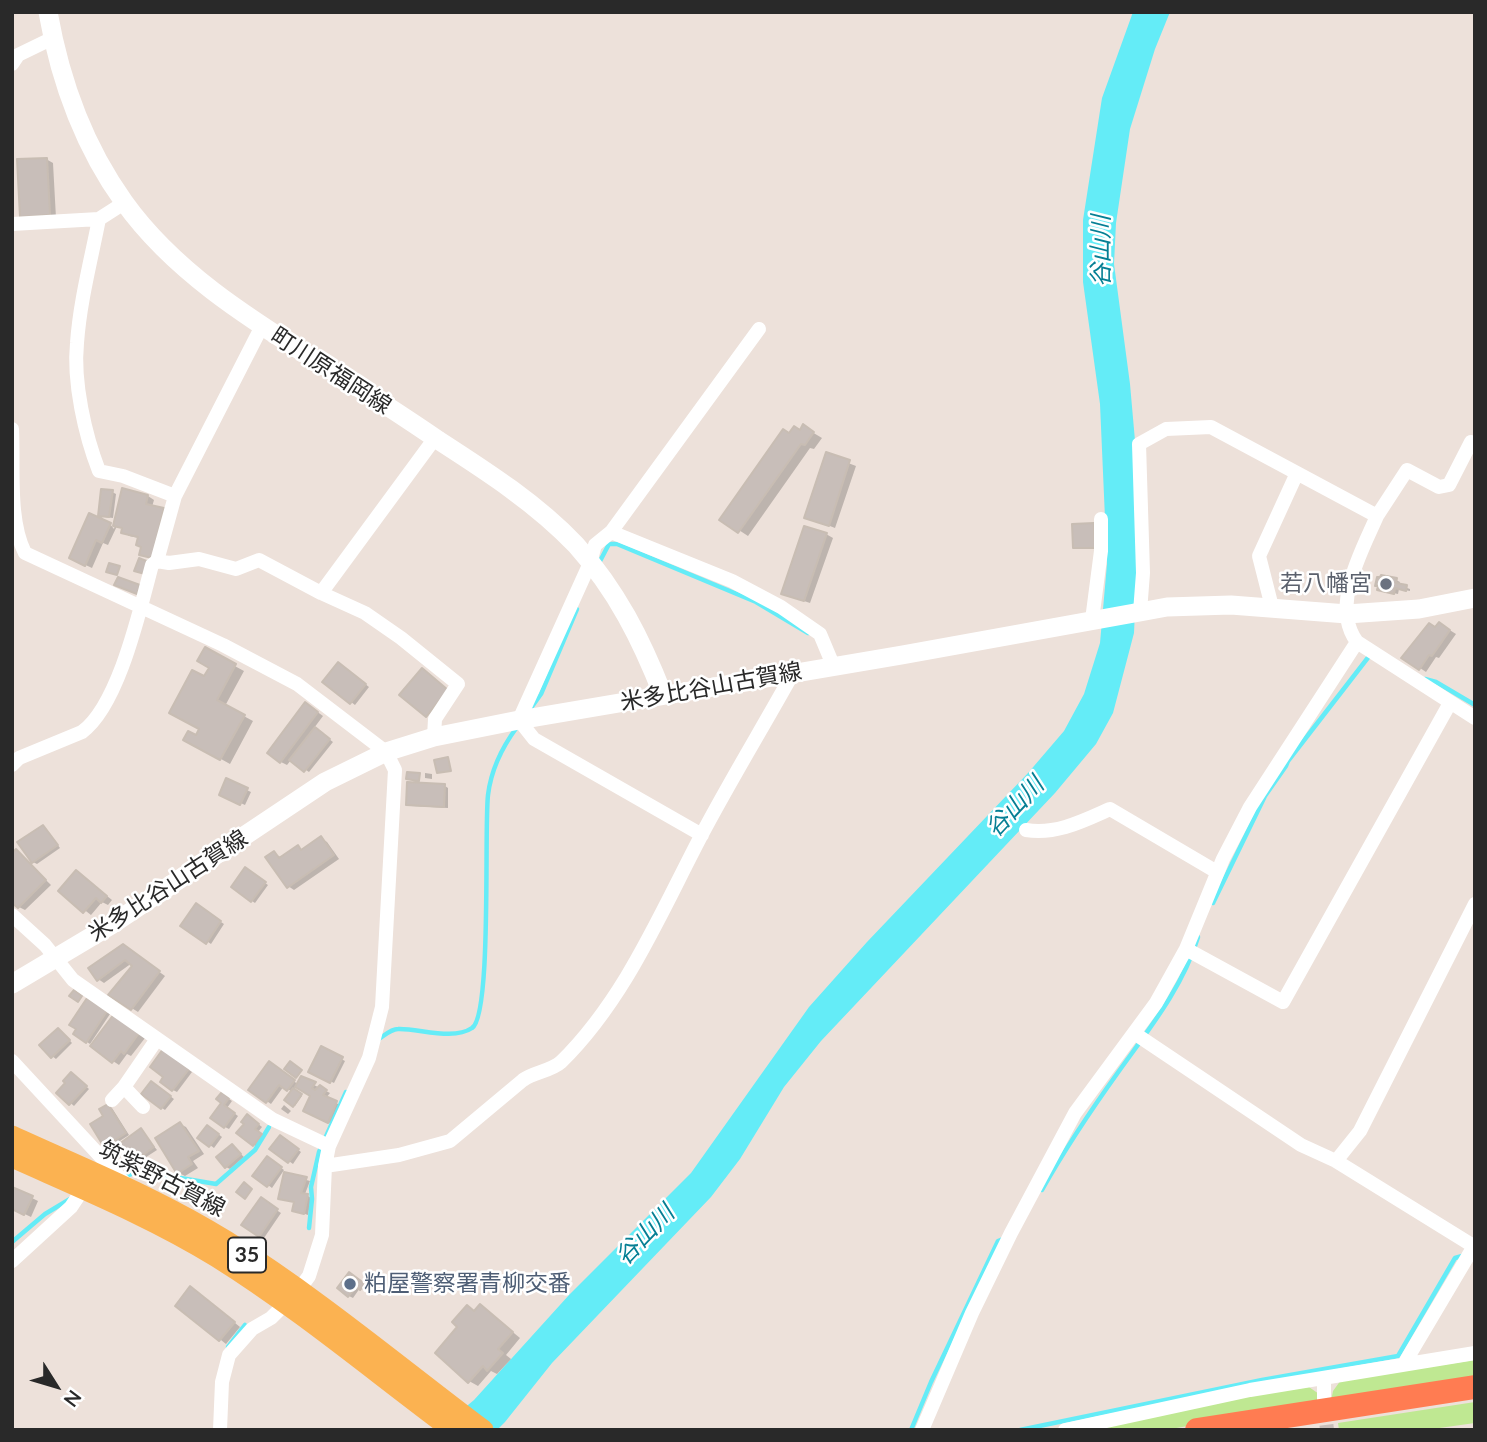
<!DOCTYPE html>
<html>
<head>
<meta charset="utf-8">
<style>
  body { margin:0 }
  #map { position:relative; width:1487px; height:1442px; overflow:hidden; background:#ede1da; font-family:Lato,sans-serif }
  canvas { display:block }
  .frame { position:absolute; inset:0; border:14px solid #292929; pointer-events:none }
  .north { position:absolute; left:21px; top:1351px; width:70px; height:70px; -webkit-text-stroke:5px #fff; paint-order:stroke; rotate:127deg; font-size:19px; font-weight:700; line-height:28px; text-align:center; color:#292929 }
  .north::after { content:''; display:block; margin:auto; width:24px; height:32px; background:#292929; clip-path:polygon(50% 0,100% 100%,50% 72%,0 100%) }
</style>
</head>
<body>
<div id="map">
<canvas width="1487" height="1442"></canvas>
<div class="frame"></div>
<div class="north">N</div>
</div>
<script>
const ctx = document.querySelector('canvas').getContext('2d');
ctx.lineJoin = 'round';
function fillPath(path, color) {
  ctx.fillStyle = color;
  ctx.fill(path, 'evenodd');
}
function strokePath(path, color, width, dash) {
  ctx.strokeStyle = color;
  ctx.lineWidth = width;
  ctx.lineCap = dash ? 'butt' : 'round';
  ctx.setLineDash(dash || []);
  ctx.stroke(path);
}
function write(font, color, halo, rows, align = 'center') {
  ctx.font = font + ' Lato,"Noto Sans JP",sans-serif';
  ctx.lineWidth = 5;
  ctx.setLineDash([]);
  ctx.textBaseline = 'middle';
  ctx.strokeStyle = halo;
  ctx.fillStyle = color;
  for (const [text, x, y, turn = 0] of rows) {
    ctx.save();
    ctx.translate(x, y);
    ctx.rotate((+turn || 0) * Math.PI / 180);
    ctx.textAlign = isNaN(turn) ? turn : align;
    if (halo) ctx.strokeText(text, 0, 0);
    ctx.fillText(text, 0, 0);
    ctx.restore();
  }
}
const green = new Path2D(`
  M1475,1360v21l-144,20 2,-10 8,-11z
  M1309,1387l10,7v9l-154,27h-74l129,-30z
  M1475,1402v21l-50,7h-86l-1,-7z`);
const water = new Path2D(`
  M1133,12h37l-15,37 -25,80 -14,94 -2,41 16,120 6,68v137l-2,44 -21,80 -17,31 -41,49 -234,248 -37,46 -44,72 -29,38 -159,166 -47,59 -8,8h-59l36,-30 95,-105 122,-122 118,-166 58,-65 161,-169 36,-42 20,-37 16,-51 7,-79 -7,-160 -17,-122v-62l19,-122z`);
const shadow = new Path2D(`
  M46,159l7,4 3,55 -28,1z
  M801,431l11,1 10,6 -8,11 -4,-1 -62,88 -26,-17 68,-84z
  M827,455l29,11 -21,62 -28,-11z
  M123,490l25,6 6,4 -2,7 17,7 -11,46 -17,-6 2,-7 -4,-9 -10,-2 -6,-4 1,-3 -7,-3 -9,19 -5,-2 -11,25 -15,-7 33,-37 4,5z
  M112,492l4,2 -3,24 -9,-1 -4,-2z
  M826,534l7,4 -23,65 -21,-7z
  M1396,580l4,2 -1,3 11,4v2l-11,-2 -1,5 -15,-3z
  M1440,624l16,10 -17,24 -3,-1 -10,15 -6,-4z
  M205,650l39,21 -19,35 28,15 -23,43 -45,-25 11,-1 5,-9 4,-50 6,-12z
  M342,666l27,21 -14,18 -30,-23z
  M312,708l11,8 -9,12 19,14 -24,30 -18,-12 -4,5 -6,-3z
  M425,773l7,1v5l-7,-1z
  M227,781l24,11 -6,13 -24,-11z
  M445,786l3,2v20l-37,-2 -4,-2z
  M44,827l16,21 -23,16 -4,-2z
  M321,838l6,4 12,17 -45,31 -6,-4 -14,-33 8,5 16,-11 5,3z
  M16,851l35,34 -26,25 -6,-3z
  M77,872l35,28 -4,5 -6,-3 -11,13 -31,-24z
  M249,872l19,13 -13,18 -3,-2z
  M196,906l28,18 -13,20 -28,-19z
  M129,950l36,26 -27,36 -27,-17 23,-30 -2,-2 -28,20 -6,-4z
  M88,1000l22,14 -20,30 -15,-10z
  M114,1017l31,21 -14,18 -4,-2 -8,11 -6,-4z
  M62,1032l10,11 -16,16 -4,-3z
  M322,1049l23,12 -11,22 -24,-12z
  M167,1054l25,18 -15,20 -4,-2z
  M273,1066l26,19 3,-6 28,14 -4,5 14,7 -8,19 -27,-13 8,-16 -17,-9 -3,4 9,6 -7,10 -9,-6 6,-8 -8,-6 -13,18 -20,-14z
  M75,1076l14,13 -15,17 -15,-13z
  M155,1085l19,14 -9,11 -3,-2z
  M222,1094l10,7 -5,7 11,8 -9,13 -4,-2z
  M284,1105l7,6 -3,3 -7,-5z
  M108,1106l4,2 17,27 -20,13 -4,-3z
  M252,1119l10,8 -4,5 7,5 -8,10 -3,-2z
  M180,1124l6,3 18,27 -11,7 5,7 -13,8 -6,-3z
  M212,1129l10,8 -8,11 -4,-3z
  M141,1130l16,20 -20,13 -4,-2z
  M284,1139l17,13 -8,12 -21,-15z
  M232,1146l12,11 -14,12 -4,-2z
  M271,1160l13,10 -12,18 -4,-3z
  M285,1174l25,7 -5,13 6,4 -3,17 -14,-5 2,-8 -12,-2z
  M32,1198l6,3 -7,16 -19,-9z
  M208,1199l4,2 -2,5 -4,-2z
  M261,1200l20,13 -17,25 -20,-13z
  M353,1276l14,11 -2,4 -5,-3 -7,10 -4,-2z
  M197,1292l43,35 -14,17 -49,-39z
  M481,1306l39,32 -14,17 5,4 -14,15 -6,-3 -13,15 -9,-5 6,-69z`);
const stream = new Path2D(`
  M599,563l10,-19h8l139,58 52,31
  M1425,679l11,3 39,23
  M531,708l10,-14 36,-85
  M1213,903l52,-107 21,-30 2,-5 82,-106
  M379,1039c6,-4 12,-10 19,-10 20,-1 55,12 74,-1 20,-13 12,-200 16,-233 3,-25 15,-49 29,-68
  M124,1177l15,-6 77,13 39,-34 14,-23
  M1042,1190c23,-41 49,-80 77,-119 30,-42 64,-84 79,-134
  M309,1228l3,-29 -1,-12 8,-35 27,-60
  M12,1242l33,-28 25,-15
  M228,1347l17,-22
  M911,1430l20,-48 67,-141 5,-2
  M1020,1430l242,-50 136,-24 57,-98 7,-2`);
const building = new Path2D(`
  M47,158l3,57 -30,2 -3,-58z
  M803,424l11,8 -9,13 -4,-1 -63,89 -19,-13 64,-91 6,4 5,-7 6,4z
  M826,452l24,8 -21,66 -25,-8z
  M122,488l26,7 -2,9 18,4 -12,50 -13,-3 2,-8 -5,-2 2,-8 -17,-4 1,-5 -9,-2z
  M101,489l12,1 -4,27 -11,-1z
  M89,513l22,10 -9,20 -6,-3 -11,26 -16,-8z
  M1094,523l1,25h-22l-1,-24z
  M804,526l23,7 -23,68 -23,-7z
  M139,558l10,4 -4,12 -11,-3z
  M109,563l11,3 -3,9 -11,-3z
  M1381,575l16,3 -1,5 11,2 -1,6 -11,-3 -1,6 -17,-4 1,-4h-3l2,-9h3z
  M118,577l22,8 -3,9 -23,-9z
  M1439,622l11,8 -18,26 -3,-1 -10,15 -18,-12 28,-35 6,4z
  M205,647l31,17 -19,36 28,15 -25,45 -37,-20 5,-9 8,4 3,-6 -30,-16 23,-43 12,6 5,-8 -12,-7z
  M338,662l28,22 -16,20 -28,-22z
  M422,668l26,22 -22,27 -27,-22z
  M305,702l13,10 -38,51 -13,-10z
  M315,727l15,12 -26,33 -15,-12z
  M448,757l3,14 -14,2 -3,-13z
  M407,772l13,1 -1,8 -13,-2z
  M226,778l22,10 -8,17 -21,-10z
  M407,782l38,2 -1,23 -38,-2z
  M43,825l15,20 -26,18 -15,-21z
  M321,836l13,19 -47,33 -22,-31 9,-6 5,7 19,-13 3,5z
  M16,849l30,31 -28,28 -6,-5v-50z
  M245,867l21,15 -15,20 -20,-15z
  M76,870l31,26 -6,7 -5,-5 -13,15 -25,-22z
  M196,903l25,18 -15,23 -26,-18z
  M123,944l37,27 -29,39 -23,-15 24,-29 -7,-6 -28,21 -9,-13z
  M74,990l8,6 -4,6 -9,-6z
  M87,998l20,13 -21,32 -13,-9 3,-5 -7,-4z
  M114,1014l25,19 -15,21 -3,-3 -9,12 -22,-17z
  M58,1028l12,12 -19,18 -12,-13z
  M321,1046l22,11 -13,26 -22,-11z
  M163,1049l26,20 -17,22 -12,-9 3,-5 -13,-10z
  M269,1061l26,19 -8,11 -8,-6 -13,18 -18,-13z
  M290,1061l12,9 -6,8 -12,-9z
  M71,1072l16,14 -18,19 -13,-12 9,-10 -2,-2z
  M301,1076l15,6 -4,6 3,2 5,-5 7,5 -4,5 14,6 -9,22 -25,-12 7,-15 -15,-9z
  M151,1081l20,15 -10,13 -20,-15z
  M293,1088l9,6 -9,13 -9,-7z
  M222,1092l7,6 -5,7 11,8 -11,15 -14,-10 11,-15 -5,-4z
  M108,1104l18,29 -22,14 -14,-23 13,-8 -4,-7z
  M247,1114l12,10 -4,5 7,5 -9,12 -17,-13 8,-9 -3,-2z
  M180,1122l19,29 -11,6 4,7 -15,10 -22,-36z
  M207,1125l12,9 -10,13 -12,-9z
  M141,1128l13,19 -22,16 -13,-19z
  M280,1135l19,14 -11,14 -19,-14z
  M232,1144l9,10 -16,14 -9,-11z
  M267,1156l15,11 -15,20 -15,-11z
  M284,1172l23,5 -6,16 7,1 -4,20 -12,-3 2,-9 -16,-3z
  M244,1182l8,7 -7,10 -9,-7z
  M12,1187l21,9 -9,19 -12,-6z
  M261,1197l17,12 -19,28 -18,-12z
  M349,1272l16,12 -5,6 -4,-3 -8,10 -11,-9z
  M190,1286l45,36 -16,19 -44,-35z
  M480,1304l33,28 -15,17 5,4 -16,18 -4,-5 -15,17 -33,-30 22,-26 -5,-5 15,-17 7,6z`);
const minorTunnel = new Path2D(`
  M1324,1404l3,26`);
const minor = new Path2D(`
  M12,64l6,-9 35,-17
  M99,219c-8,41 -19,82 -22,124 -4,39 8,92 22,128l24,5 52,20
  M12,224l87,-5 25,-16
  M12,429c2,38 -4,91 13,124l198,92 74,39 89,68 9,18 -13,237 -13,51 -40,88 -4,20 -3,69 -13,41 -11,15 -27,27 -19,11 -23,26 -7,27 -2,48
  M1377,516l30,-46 32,17 10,-2 22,-43
  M611,532l121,49 49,26 39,27 13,31
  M157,561l12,2 30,-4 37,10 23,-9 62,33 44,20 36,25 57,46 -23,35 -1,18
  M321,593l114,-155
  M1272,607l-13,-51 38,-83
  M1140,612l3,-39 -4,-129 27,-15 45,-2 166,89c-15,35 -47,90 -20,126l118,76
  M1092,620l9,-69v-32
  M12,765l7,-7 63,-26c37,-27 58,-123 70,-167l5,-4 18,-65 87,-170
  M1026,830c30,5 57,-9 84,-21l107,63
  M702,835l-168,-96 -15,-19 71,-157 5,-18 16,-13 148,-203
  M12,915l33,30 28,35 199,139 57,27
  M1186,949l97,53 167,-299
  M1134,1033l167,112 35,16 139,86
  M12,1061l113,122
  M124,1087l19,20
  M112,1100l12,-13 33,-48
  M1336,1161l24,-30 115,-227
  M325,1166l74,-11 51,-14 73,-61c11,-8 28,-9 38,-18 64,-63 99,-148 140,-226 29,-55 62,-109 92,-163
  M12,1261l59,-54 12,-18
  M1404,1364l70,-118
  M1324,1399v-20
  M922,1430l50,-117 39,-80 64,-120 81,-110 30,-54 37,-90 27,-52 107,-165
  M1065,1430l185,-40 225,-37`);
const secondary = new Path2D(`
  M48,12c12,68 35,133 76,190 50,70 126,117 199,163 38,24 77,49 115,75 48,31 98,63 138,105 41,46 65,94 87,150
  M12,984l99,-59 214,-143 61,-30 48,-15 85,-17 383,-65 238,-43 27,-5 64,-2 116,9 72,-5 56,-11`);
const primary = new Path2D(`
  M12,1136c72,33 147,63 214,105 90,56 173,126 257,189
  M12,1157c69,31 140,60 205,100 83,52 158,115 236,173`);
const motorway = new Path2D(`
  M1197,1430l278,-43`);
const markers = [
  [1386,584,7,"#6b7280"],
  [350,1284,7,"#5c6f8a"]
];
const shields = [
  [247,1255,38]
];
const shieldNames = [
  ["35",247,1255]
];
const streetNames = [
  ["町川原福岡線",331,371,33],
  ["米多比谷山古賀線",711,687,-10],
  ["米多比谷山古賀線",168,886,-33],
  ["筑紫野古賀線",162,1179,27]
];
const worshipNames = [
  ["若八幡宮",1372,584]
];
const serviceNames = [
  ["粕屋警察署青柳交番",364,1284]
];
const waterNames = [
  ["谷山川",1101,251,-90],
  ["谷山川",1015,807,-47],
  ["谷山川",645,1235,-46]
];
fillPath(green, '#bfe892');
fillPath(water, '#64ecf7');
fillPath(shadow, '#0003');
strokePath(stream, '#64ecf7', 4.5);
fillPath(building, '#c8beb9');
strokePath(building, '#c8bdb3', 2);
strokePath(minorTunnel, '#c6bcb7', 14, [14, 7]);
strokePath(minor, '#fff', 14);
strokePath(secondary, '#fff', 19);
strokePath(primary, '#fbb251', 21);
strokePath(motorway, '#ff7c52', 24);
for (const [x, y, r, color] of markers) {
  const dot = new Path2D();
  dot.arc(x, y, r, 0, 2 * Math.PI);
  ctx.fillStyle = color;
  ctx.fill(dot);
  strokePath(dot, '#fff', 2.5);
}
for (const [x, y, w] of shields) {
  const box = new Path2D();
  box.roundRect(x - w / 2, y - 17.5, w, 35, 5);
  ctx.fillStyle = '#fff';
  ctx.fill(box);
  strokePath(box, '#292929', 2);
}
write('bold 21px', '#292929', null, shieldNames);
write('23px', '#292929', '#fff', streetNames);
write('23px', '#5b616d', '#fff', worshipNames, 'right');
write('23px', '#4e5e75', '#fff', serviceNames, 'left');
write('italic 24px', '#057f94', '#fff', waterNames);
</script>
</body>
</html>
